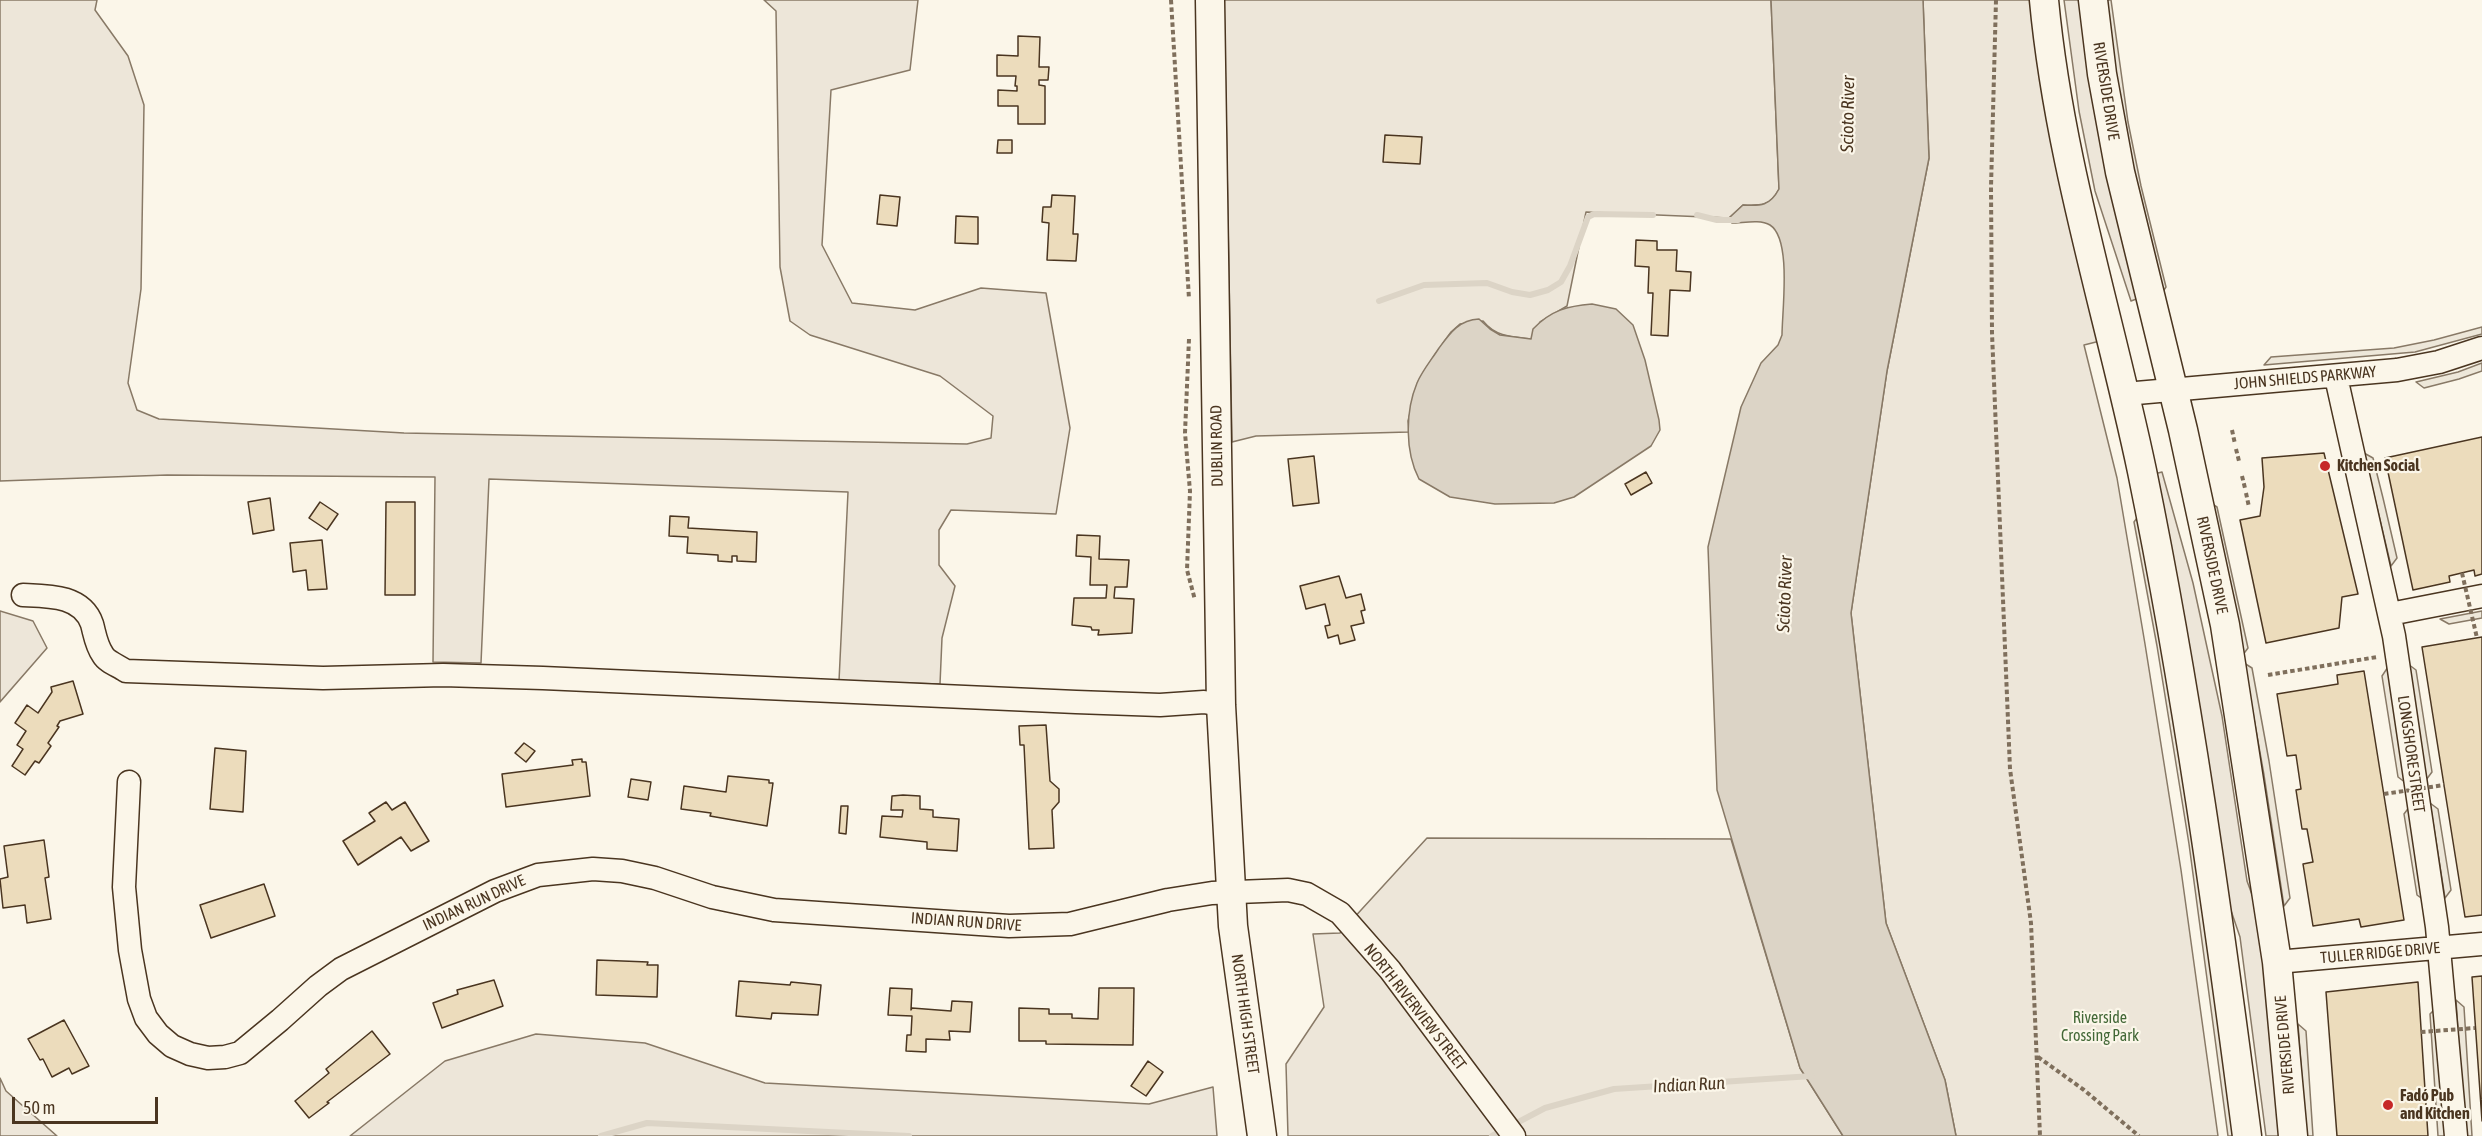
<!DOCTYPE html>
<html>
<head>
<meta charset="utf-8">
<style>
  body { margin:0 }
  #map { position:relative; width:2482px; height:1136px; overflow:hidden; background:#fbf6e9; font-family:"Asap Condensed",sans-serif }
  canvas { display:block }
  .scale { position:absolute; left:12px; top:1097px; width:146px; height:27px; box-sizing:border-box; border:3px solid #4a3520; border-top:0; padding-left:8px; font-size:18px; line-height:21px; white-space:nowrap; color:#4a3520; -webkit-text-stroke:4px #fbf6e9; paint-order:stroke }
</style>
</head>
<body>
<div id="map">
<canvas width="2482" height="1136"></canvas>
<div class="scale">50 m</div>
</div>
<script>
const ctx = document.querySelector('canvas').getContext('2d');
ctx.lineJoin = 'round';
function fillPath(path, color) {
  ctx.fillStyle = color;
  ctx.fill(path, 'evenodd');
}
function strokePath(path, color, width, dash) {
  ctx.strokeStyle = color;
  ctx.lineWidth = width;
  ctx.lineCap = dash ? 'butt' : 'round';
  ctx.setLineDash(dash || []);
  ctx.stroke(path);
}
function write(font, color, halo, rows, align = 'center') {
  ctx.font = font + ' "Asap Condensed",sans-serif';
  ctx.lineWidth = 4.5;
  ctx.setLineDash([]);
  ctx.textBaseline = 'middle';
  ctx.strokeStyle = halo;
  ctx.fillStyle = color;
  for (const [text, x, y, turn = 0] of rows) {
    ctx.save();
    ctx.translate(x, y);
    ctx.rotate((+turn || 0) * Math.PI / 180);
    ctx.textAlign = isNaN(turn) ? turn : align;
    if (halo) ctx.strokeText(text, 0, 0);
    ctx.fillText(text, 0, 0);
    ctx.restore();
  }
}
const green = new Path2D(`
  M0,0h97l-2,10 33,46 16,49 -3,184 -13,94 9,27 22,9 245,14 563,11 24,-6 2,-22 -53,-40 -130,-41 -20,-14 -10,-54 -4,-256 -12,-11h154l-8,70 -79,20 -9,155 30,58 63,7 66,-22 65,5 24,135 -14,86 -105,-4 -12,20v35l16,21 -13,52 -2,46 -101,-3 9,-189 -359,-13 -8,184 -48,-1 2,-185 -268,-2 -167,6z
  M1224,0h547l8,189c-9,17 -18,17 -36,16l-14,13 -143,-6 -19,94 -27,16 -9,17c-19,-2 -35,-2 -48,-18l-23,3 -9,8 -19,27 -14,23 -10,39 1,11 -153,4 -24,6z
  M1923,0h109l68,341 -16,4 33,133 28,166 36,226 37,266h-262l-11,-56 -59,-157 -35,-310 36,-242 42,-213z
  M2064,0h18l57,298 -8,3 -36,-110 -16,-80z
  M2162,472l31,111 29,133 25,165 17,46 21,209h-19l-26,-199 -16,-47 -70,-416z
  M0,611l33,10 14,27 -47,54z
  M1427,838l304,1 69,229 43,68h-555l-2,-72 38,-57 -11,-73 27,-1z
  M536,1034l109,9 120,40 384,21 64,-17 4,49h-867l95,-75z
  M0,1078l6,13 51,45h-57z`);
const parking = new Path2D(`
  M2104,0h7l17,122 13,64 25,101 -6,9 -26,-109z
  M2482,327v7l-67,18 -151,13 7,-8 123,-9 40,-8z
  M2482,363v8l-23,8 -35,9 -8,-6 42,-10z
  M2364,453l9,5 10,40 14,60 -6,8z
  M2209,502l8,5 31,141 -6,8z
  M2140,514l18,89 77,533h-7l-39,-292 -32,-198 -23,-124z
  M2482,611v7l-33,6 -9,-5z
  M2244,663l8,5 17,93 21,137 -6,8 -20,-131z
  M2408,664l8,6 16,102 -6,8z
  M2388,667l18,116 -8,-6 -16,-101z
  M2430,803l8,6 13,81 -6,8z
  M2410,806l15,95 -8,-6 -13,-81z
  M2456,1000l8,7 8,129h-7z
  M2437,1007l8,129h-7l-8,-122z
  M2298,1024l8,7 7,105h-7z`);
const water = new Path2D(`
  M1771,0h152l6,158 -42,213 -36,242 35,310 59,157 11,56h-113l-43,-68 -83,-278 -9,-243 33,-140 20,-44 17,-18 4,-10c0,-24 10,-96 -12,-110 -10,-6 -27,-2 -38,-2l-3,-5 14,-13c18,1 27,1 36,-16z
  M1592,304l24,5 17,16 12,35 14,60 1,10 -9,16 -77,51 -20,6 -59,1 -45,-7 -31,-18c-14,-27 -14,-67 -2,-96 5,-12 15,-24 22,-35 11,-15 20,-28 40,-29l11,10 10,6 31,4 2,-10c18,-19 35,-23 59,-25z`);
const stream = new Path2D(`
  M1697,215l20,5h21
  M1379,301l45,-16 63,-2 25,9 18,3 18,-5 13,-8 9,-16 18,-49 6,-3 59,1
  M601,1136l46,-13 262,13
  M1492,1136l53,-28 69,-19 198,-13`);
const building = new Path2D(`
  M1018,36l22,1 -1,30h10l-1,13h-9v5l6,1v38h-27v-18h-20v-16l19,1v-5h-2l1,-10h-19v-21l21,1z
  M1385,135l37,2 -2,27 -37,-2z
  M998,140h14v13h-15z
  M880,195l20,2 -3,29 -20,-2z
  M1052,195l23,1 -2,38h5l-2,27 -29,-1 2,-37 -7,-1 1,-15h8z
  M956,216l22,1v27l-23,-1z
  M1636,240l21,1v9h20l-1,21 15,1 -1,19 -20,-1 -2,46 -17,-1 2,-42h-5l1,-26 -14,-1z
  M2482,437v137l-7,2 -1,-6 -25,6 1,6 -37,8 -28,-132z
  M2324,453l34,141 -16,3 -3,31 -73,15 -26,-123 20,-4 4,-29 -2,-29z
  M1314,456l5,47 -26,3 -5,-47z
  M1646,472l6,11 -21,12 -6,-11z
  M270,498l4,32 -21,4 -5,-32z
  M320,502l18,12 -11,16 -18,-12z
  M386,502h29v93h-30z
  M670,516l19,1 -1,11 69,4 -1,30 -19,-1v-5h-5v6l-14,-1v-6l-31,-2 1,-16 -19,-1z
  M1077,535l23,1 -1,23 30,1 -2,27h-12l-1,11 20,1 -2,34 -34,2 1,-5h-7l-1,-3 -19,-2 2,-27h32l1,-13h-17l1,-28 -15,-1z
  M322,540l5,49 -19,1 -2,-20 -13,2 -3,-29z
  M1339,576l7,22 15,-4 4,16 -4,1 3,12 -13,3 4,14 -15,4 -2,-9 -10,3 -3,-12 5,-1 -5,-21 -19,5 -6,-23z
  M2482,637v278l-17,2 -43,-270z
  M2364,671l40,249 -43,7 -2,-8 -46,7 -10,-62 10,-2 -6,-33h-5l-6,-39 5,-1 -5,-34 -9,1 -10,-62 61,-10 -1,-9z
  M73,681l10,33 -23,7 -3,5 2,1 -11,16 3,3 -12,17 -4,-2 -10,14 -13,-9 11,-17 -6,-4 9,-14 -11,-8 12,-18 11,8 14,-21 -1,-5z
  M1046,725l4,56 9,8v13l-7,8 2,38 -25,1 -5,-104h-4l-1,-19z
  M524,743l11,8 -9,11 -11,-9z
  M215,748l31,3 -3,61 -33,-3z
  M582,759v3h4l4,34 -84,11 -4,-33 71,-9 -1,-5z
  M728,776l41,4v3h4l-6,43 -57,-10 1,-3 -30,-4 3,-23 42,6z
  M631,779l20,3 -3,18 -20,-3z
  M903,795l17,1v13l13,1v7l26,2 -2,32 -30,-2v-7l-47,-5 2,-21 20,1 1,-7h-12l1,-14z
  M386,802l6,8 13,-8 24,39 -18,10 -10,-14 -43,28 -15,-24 32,-20 -6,-8z
  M841,806h7l-2,28 -7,-1z
  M44,840l5,37 -4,1 6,41 -24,4 -2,-18 -22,3 -3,-29 8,-2 -4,-31z
  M264,884l11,32 -64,22 -11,-33z
  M597,960l51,2 -1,3h11l-1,32 -61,-2z
  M2482,976v145l-10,-144z
  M494,980l9,26 -61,22 -9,-25 25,-9 -1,-4z
  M739,981l51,4 1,-3 30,3 -3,30 -46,-2 -1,6 -35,-3z
  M2418,982l10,154h-91l-11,-144z
  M890,988l22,1 -1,21 1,-2 39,3 1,-10 20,1 -2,30 -21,-1 1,9 -24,-1v13l-20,-1 1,-16h4l1,-19 -24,-1z
  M1099,988h35l-1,57 -87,-1v-3h-27v-33l30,1v5h23v4l26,1z
  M64,1020l25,46 -17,8 -3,-6 -17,9 -9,-18 -3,1 -12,-21z
  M372,1031l18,23 -63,48 2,1 -20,15 -14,-17 34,-28 -3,-4z
  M1148,1061l15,11 -17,24 -15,-10z`);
const path = new Path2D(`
  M1171,0l18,299
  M1996,0l-5,187 1,146 18,436 21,154 9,213
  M1189,339l-4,94 5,58 -3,79 8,30
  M2232,430l3,14
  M2236,449l3,12
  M2242,476l3,12
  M2246,493l3,14
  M2268,675l109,-18
  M2038,1057l46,33 55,46`);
const minor = new Path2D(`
  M2336,377l58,259 43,291 19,209
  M2125,394l272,-24 42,-8 43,-14
  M23,595c25,1 59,0 69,29 3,11 4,21 11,31 4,7 16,11 23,16l197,7 120,-3 100,3 533,24 84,3 44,-3 17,3
  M2390,614l92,-18
  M129,782l-5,105 6,63 9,49 7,19 12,16 14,12 18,8 18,4 17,-1 15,-4 40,-33 38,-34 23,-17 154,-78 43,-16 55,-6 29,2 33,7 57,19 62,13 235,16 61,-2 98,-24 44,-7 76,-3 19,4 33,19 50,57 124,166
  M2277,962l205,-18`);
const major = new Path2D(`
  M1210,0l11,705 12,221 29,210
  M2044,0c15,161 65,314 98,471 45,220 76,442 105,665
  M2093,0l9,74 18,98 63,258 42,195 52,337 16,174`);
const pathBridge = new Path2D(`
  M2462,573l15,65
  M2384,794l60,-9
  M2421,1032l54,-4`);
const markers = [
  [2325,466,6,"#c62828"],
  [2388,1105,6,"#c62828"]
];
const streetNames = [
  ["RIVERSIDE DRIVE",2106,91,81],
  ["JOHN SHIELDS PARKWAY",2305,378,-5],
  ["DUBLIN ROAD",1217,446,-91],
  ["RIVERSIDE DRIVE",2212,565,78],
  ["LONGSHORE STREET",2411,754,82],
  ["INDIAN RUN DRIVE",474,903,-25],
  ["INDIAN RUN DRIVE",966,922,4],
  ["TULLER RIDGE DRIVE",2380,953,-5],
  ["NORTH RIVERVIEW STREET",1415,1007,52],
  ["NORTH HIGH STREET",1245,1014,82],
  ["RIVERSIDE DRIVE",2285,1045,-95]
];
const poiNames = [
  ["Kitchen Social",2337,466],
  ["Fadó Pub",2400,1096],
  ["and Kitchen",2400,1114]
];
const parkNames = [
  ["Riverside",2100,1018],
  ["Crossing Park",2100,1036]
];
const waterNames = [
  ["Scioto River",1848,114,-89],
  ["Scioto River",1785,594,-88],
  ["Indian Run",1689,1085,-3]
];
fillPath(green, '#ede6d9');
strokePath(green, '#887966', 1.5);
fillPath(parking, '#ede7d9');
strokePath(parking, '#887966', 1.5);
fillPath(water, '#dcd4c6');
strokePath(water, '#887966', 1.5);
strokePath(stream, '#dcd4c6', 6);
fillPath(building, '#ecdcbc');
strokePath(building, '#4a3520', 1.5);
strokePath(minor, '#4a3520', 25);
strokePath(major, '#4a3520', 31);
strokePath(path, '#7f6f5c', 4, [4.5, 3]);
strokePath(minor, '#fbf6e9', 22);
strokePath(major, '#fbf6e9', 28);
strokePath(pathBridge, '#7f6f5c', 4, [4.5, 3]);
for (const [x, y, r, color] of markers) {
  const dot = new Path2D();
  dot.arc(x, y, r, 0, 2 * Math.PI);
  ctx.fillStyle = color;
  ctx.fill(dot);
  strokePath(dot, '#fbf6e9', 2);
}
write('16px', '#4a3520', '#fbf6e9', streetNames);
write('bold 16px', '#4a3520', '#fbf6e9', poiNames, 'left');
write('16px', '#436837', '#fbf6e9', parkNames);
write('italic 18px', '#4a3520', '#fbf6e9', waterNames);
</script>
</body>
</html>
